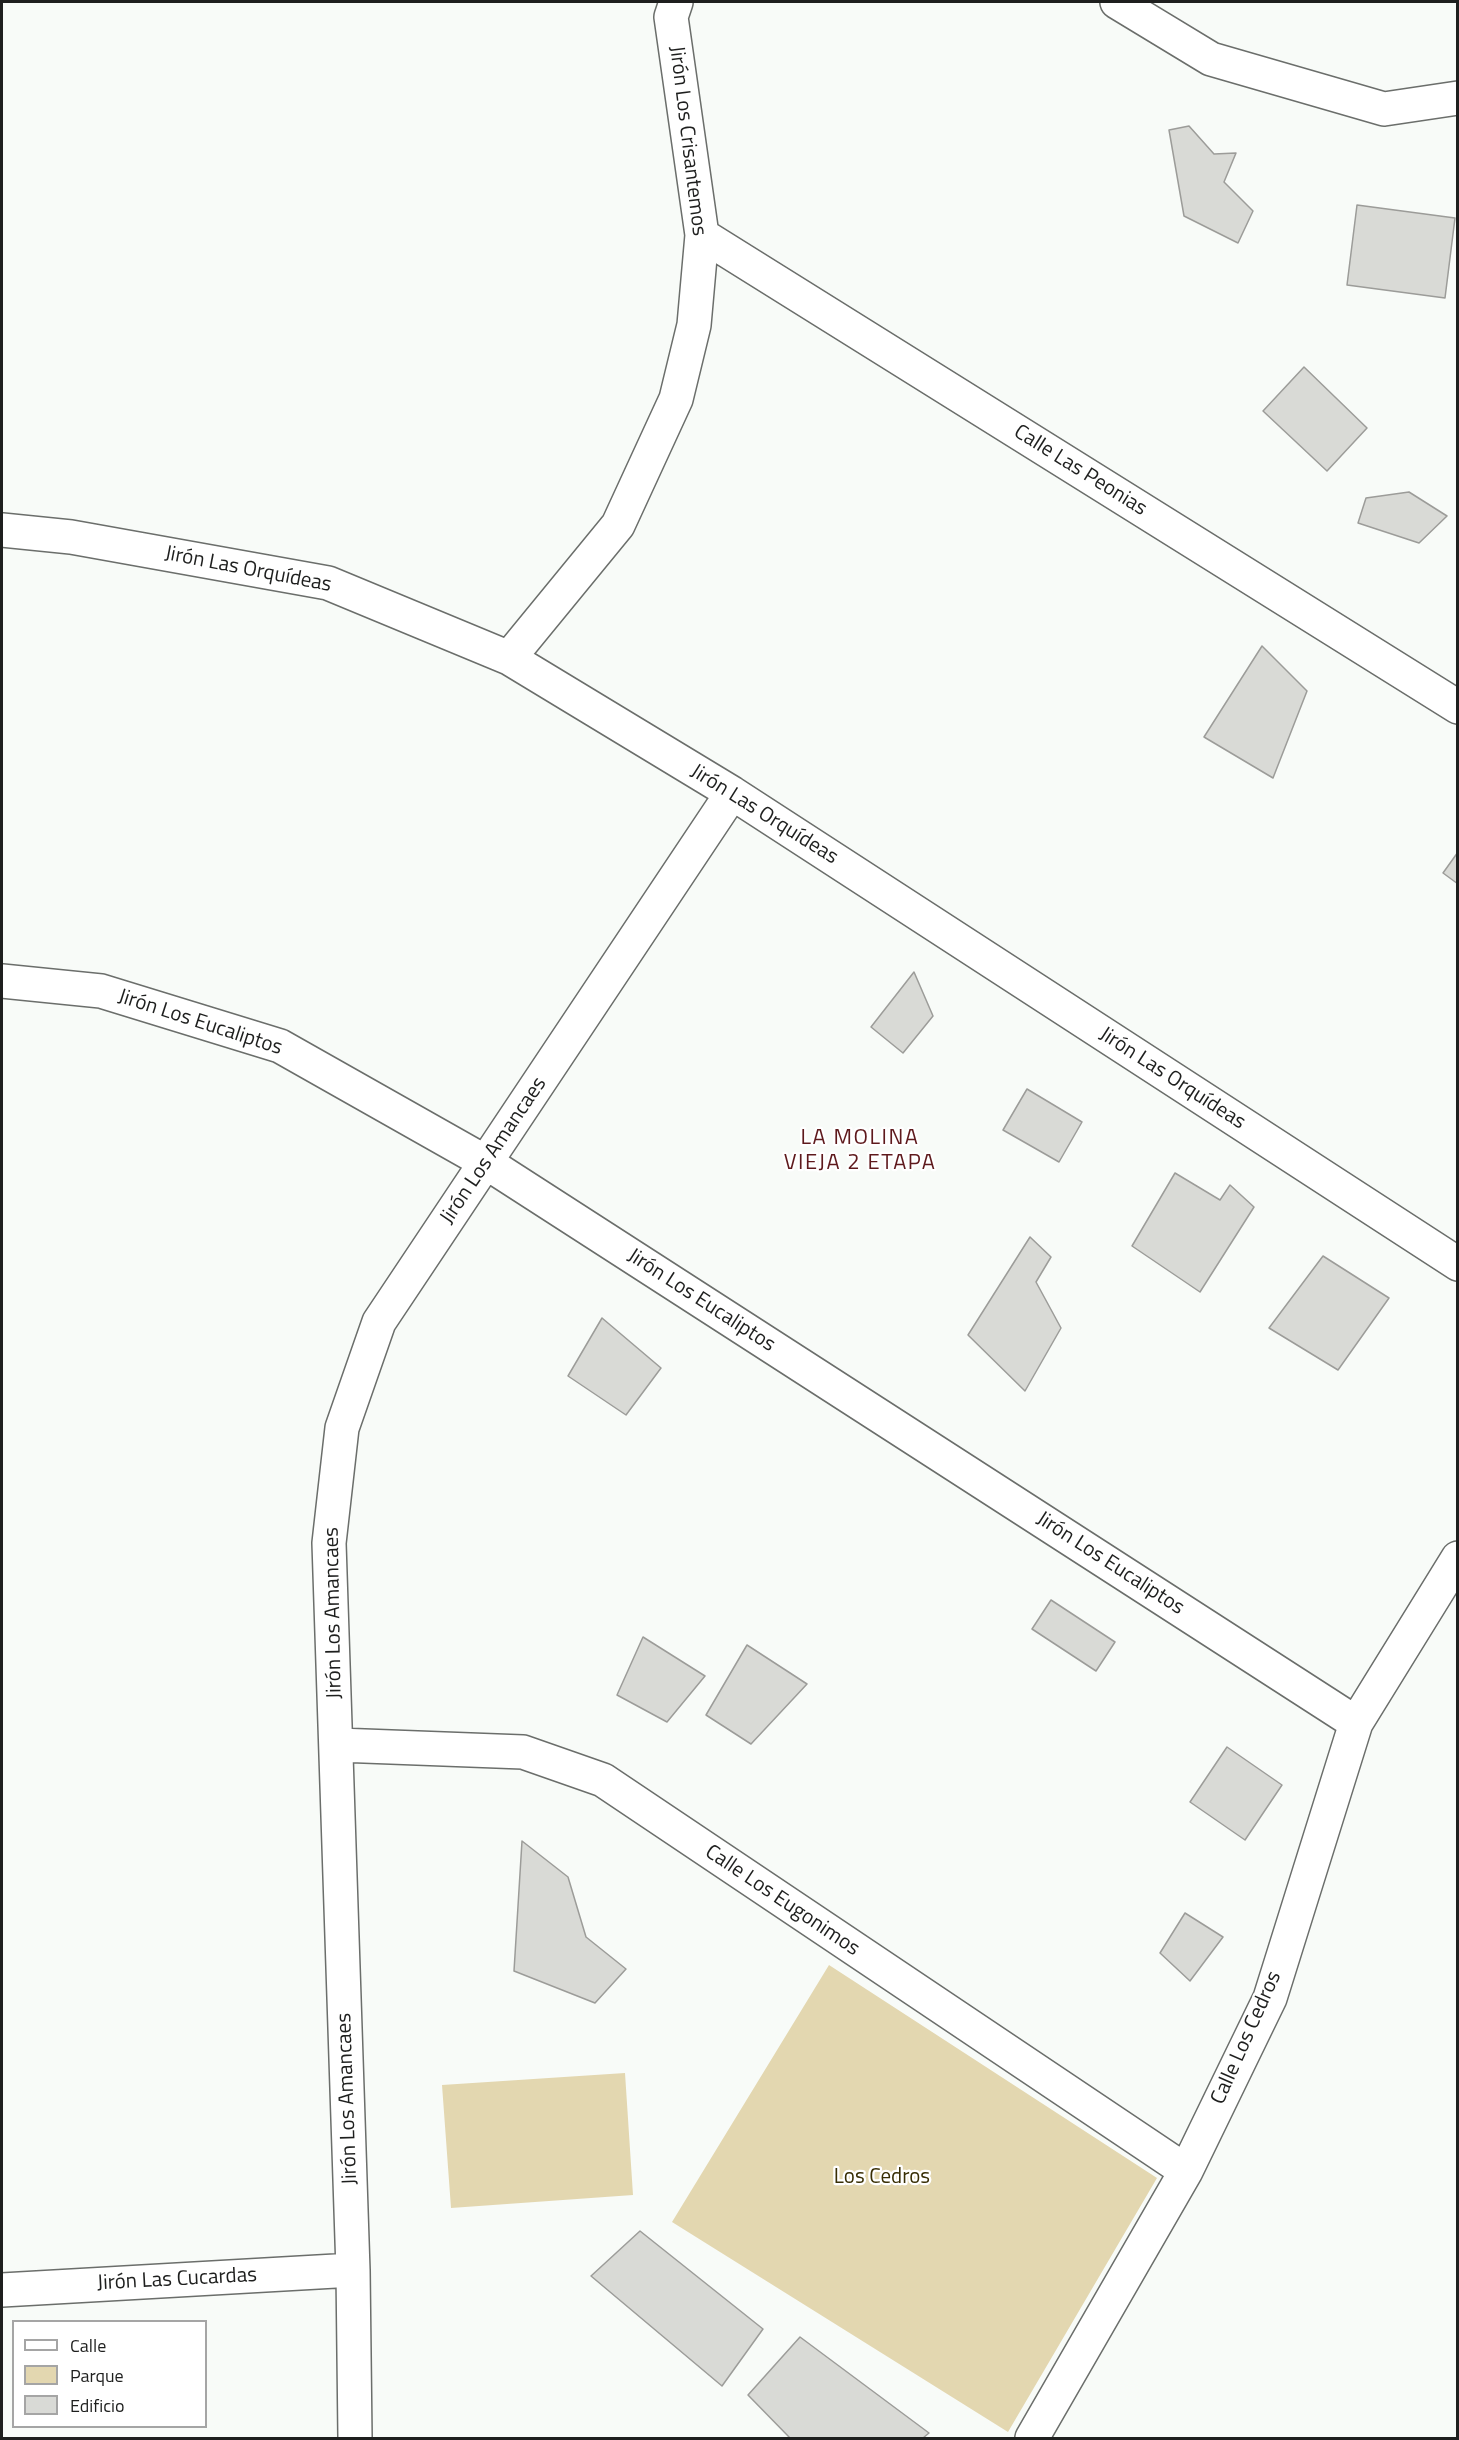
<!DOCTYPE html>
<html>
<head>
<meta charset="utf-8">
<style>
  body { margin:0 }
  #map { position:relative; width:1459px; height:2440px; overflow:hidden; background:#f8fbf8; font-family:"Titillium Web",sans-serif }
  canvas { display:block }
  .frame { position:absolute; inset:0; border:3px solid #1e1f1e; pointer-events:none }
  .legend { position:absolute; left:12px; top:2320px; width:195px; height:108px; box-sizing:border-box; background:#fff; border:2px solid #a5a5a5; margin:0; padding:8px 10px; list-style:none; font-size:18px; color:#1e1f1e }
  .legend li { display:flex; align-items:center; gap:12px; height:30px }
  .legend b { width:30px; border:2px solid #a5a5a5 }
</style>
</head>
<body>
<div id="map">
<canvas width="1459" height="2440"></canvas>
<div class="frame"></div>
<ul class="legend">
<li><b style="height:8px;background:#fff"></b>Calle</li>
<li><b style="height:16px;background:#e3d7b0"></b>Parque</li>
<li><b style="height:16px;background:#d9dad6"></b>Edificio</li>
</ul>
</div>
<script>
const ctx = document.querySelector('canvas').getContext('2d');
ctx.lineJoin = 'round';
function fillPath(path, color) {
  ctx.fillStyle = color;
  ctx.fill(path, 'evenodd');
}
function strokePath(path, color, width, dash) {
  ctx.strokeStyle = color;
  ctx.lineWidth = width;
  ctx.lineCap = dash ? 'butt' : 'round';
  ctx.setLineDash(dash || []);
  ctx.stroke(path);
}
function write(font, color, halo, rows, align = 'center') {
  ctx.font = font + ' "Titillium Web",sans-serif';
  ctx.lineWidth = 4.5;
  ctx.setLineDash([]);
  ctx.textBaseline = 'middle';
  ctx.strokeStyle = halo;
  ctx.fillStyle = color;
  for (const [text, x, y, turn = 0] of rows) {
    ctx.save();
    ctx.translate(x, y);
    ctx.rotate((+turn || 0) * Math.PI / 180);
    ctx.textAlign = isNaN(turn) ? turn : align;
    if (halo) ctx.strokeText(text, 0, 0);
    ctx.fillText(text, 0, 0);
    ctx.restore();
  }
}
const green = new Path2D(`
  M829,1965l328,213 -149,254 -336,-210z
  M625,2073l8,122 -182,13 -9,-123z`);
const building = new Path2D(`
  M1189,126l25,28 22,-1 -12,29 29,29 -15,32 -54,-27 -15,-86z
  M1357,205l98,13 -10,80 -98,-13z
  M1304,367l63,61 -40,43 -64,-60z
  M1409,492l38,24 -28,27 -61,-20 8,-25z
  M1262,646l45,45 -34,87 -69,-41z
  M1458,852v32l-15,-11z
  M914,972l19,44 -30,37 -32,-26z
  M1027,1089l55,33 -23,40 -56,-32z
  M1175,1173l45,27 10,-15 24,22 -54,85 -68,-46z
  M1030,1237l21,20 -15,25 25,46 -36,63 -57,-56z
  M1323,1256l66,42 -51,72 -69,-42z
  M602,1318l59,50 -35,47 -58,-39z
  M1051,1600l64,42 -19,29 -64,-42z
  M643,1637l62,39 -38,46 -50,-27z
  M747,1645l60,39 -56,60 -45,-29z
  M1227,1747l55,38 -37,55 -55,-38z
  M522,1841l46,36 18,60 40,32 -31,34 -81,-32z
  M1185,1913l38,24 -33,44 -30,-28z
  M640,2231l123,98 -41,57 -131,-110z
  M800,2337l129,96 -6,5h-133l-42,-43z`);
const street = new Path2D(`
  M1117,2l94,57 173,50 74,-11
  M702,235l756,472
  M2,530l69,7 257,46 181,75 223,135 726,471
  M509,658l109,-133 58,-126 18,-74 8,-90 -31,-218 5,-15
  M2,981l99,10 179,55 207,117 869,560
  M338,1745l185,7 80,28 583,391
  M2,2290l351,-20
  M355,2438l-2,-168 -24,-727 13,-115 37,-106 353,-529
  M1032,2438l154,-267 84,-173 86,-275 102,-165`);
const streetNames = [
  ["Jirón Los Crisantemos",687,141,83],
  ["Calle Las Peonias",1080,471,32],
  ["Jirón Las Orquídeas",248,570,11],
  ["Jirón Las Orquídeas",764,815,32],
  ["Jirón Los Eucaliptos",200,1023,18],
  ["Jirón Las Orquídeas",1172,1079,33],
  ["Jirón Los Amancaes",494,1151,-56],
  ["Jirón Los Eucaliptos",701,1301,33],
  ["Jirón Los Eucaliptos",1110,1564,33],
  ["Jirón Los Amancaes",334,1613,-91],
  ["Calle Los Eugonimos",782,1901,34],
  ["Calle Los Cedros",1247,2038,-66],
  ["Jirón Los Amancaes",348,2099,-92],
  ["Jirón Las Cucardas",177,2280,-3]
];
const parkNames = [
  ["Los Cedros",882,2178]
];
const neighbourhoodNames = [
  ["LA MOLINA",860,1139],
  ["VIEJA 2 ETAPA",860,1164]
];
fillPath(green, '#e3d7b0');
fillPath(building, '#d9dad6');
strokePath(building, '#9c9c99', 1.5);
strokePath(street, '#6b6e6b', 36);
strokePath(street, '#fff', 33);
write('21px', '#1e1f1e', '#fff', streetNames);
write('21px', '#382e04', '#fff', parkNames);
ctx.letterSpacing = '1.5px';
write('22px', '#5e191c', '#fff', neighbourhoodNames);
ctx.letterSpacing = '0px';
</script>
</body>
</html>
